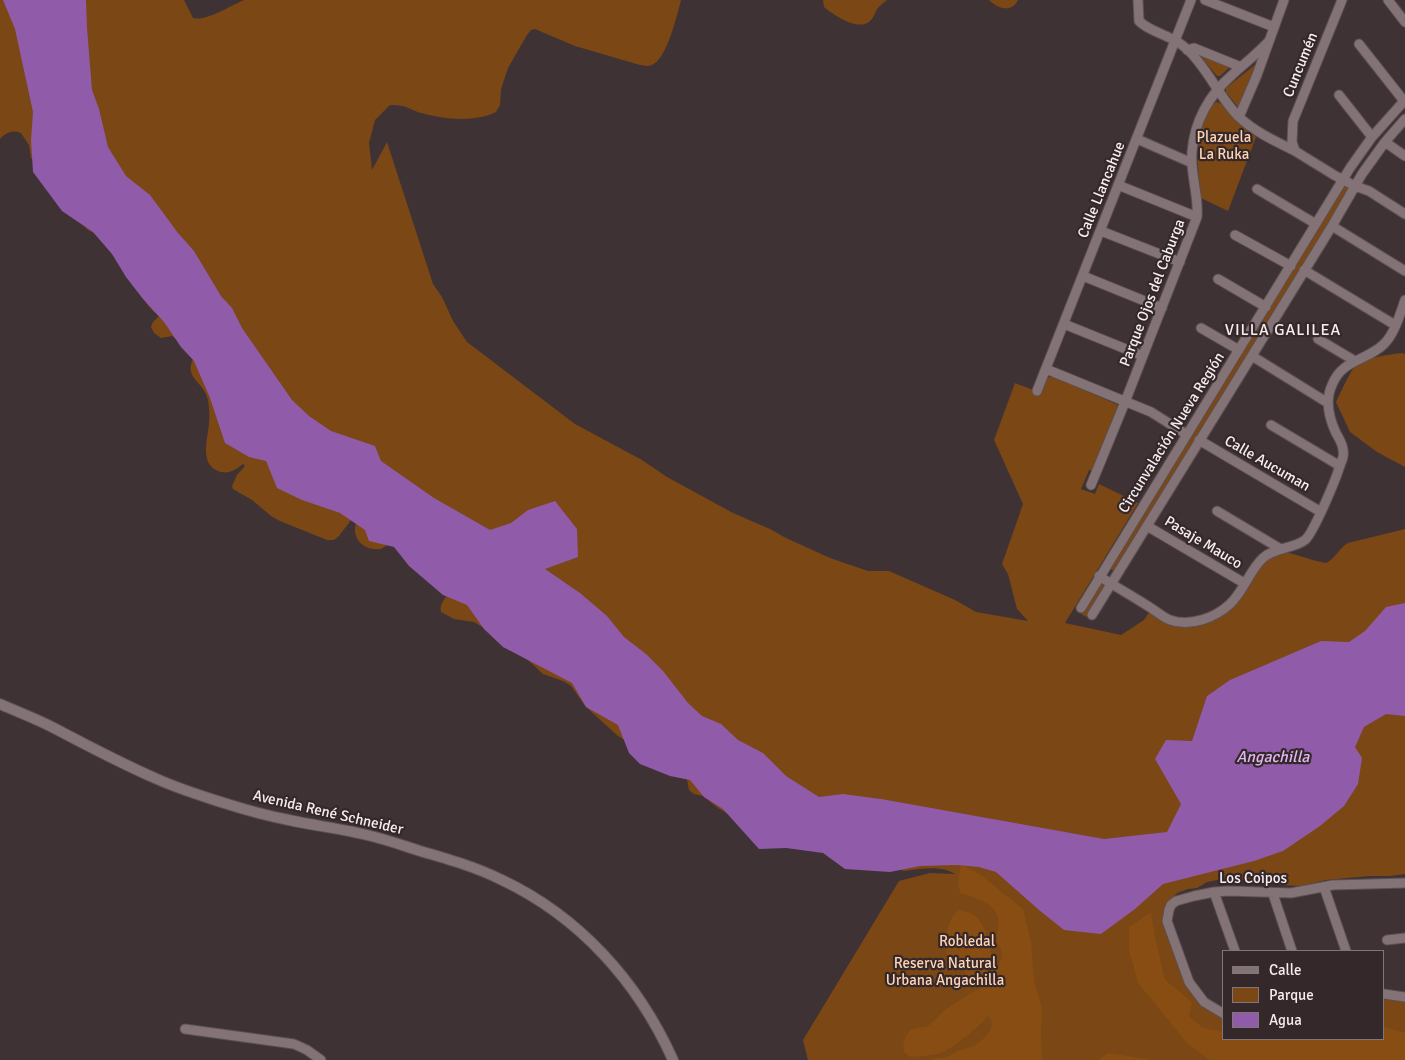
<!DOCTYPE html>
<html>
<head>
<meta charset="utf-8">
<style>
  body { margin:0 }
  #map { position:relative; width:1405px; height:1060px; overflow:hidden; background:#3f3234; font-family:Signika,sans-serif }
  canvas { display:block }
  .legend { position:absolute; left:1222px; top:950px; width:162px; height:90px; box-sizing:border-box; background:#35282a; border:1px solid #827778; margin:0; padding:6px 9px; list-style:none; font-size:15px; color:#f6edee }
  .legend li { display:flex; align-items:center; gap:10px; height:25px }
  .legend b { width:25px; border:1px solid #827778 }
</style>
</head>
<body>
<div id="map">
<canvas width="1405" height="1060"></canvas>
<ul class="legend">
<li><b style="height:6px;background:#837376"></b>Calle</li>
<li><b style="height:14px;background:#7b4714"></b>Parque</li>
<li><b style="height:14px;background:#905ba9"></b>Agua</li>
</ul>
</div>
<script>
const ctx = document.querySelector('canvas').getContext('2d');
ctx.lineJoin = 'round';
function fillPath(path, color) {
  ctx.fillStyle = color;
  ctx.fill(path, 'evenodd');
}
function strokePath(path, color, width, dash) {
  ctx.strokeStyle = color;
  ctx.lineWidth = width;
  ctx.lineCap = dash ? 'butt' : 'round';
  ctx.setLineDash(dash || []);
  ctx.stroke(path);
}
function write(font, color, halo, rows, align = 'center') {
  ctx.font = font + ' Signika,sans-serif';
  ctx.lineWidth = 4.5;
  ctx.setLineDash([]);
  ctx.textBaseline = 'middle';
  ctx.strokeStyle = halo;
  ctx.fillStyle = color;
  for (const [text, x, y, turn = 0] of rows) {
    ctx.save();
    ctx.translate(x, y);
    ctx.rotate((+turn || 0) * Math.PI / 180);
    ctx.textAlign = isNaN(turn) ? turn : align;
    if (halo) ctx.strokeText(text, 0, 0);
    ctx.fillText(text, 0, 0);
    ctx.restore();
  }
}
const green = new Path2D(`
  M0,0h184l9,18c12,4 39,-13 51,-18h437c-4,15 -13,54 -26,63 -5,4 -10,3 -15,2l-65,-19 -40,-17 -4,1 -4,5 -19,33 -7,21 -1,16 -4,7c-23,11 -52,7 -75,1 -7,-2 -13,-6 -19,-7 -4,-1 -8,-1 -12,-1l-15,15 -6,23 3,27 15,-28 46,142 9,13 11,24 14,21 108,82 67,36 25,17 66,36 37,16 16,9 44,20 38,13h21l66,29 21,12 52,9 -11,-12 -9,-35 -6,-10 21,-60 -29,-64 21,-57 26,10 6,-15 6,-2 65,29 -24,66 -5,-1 -8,19 14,5 4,-10 39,19 -73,120 56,12 23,-15 8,-12 18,10 21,2 38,-14 27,-39 21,-17c17,3 32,10 49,13 10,-5 13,-15 22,-20l57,-14v345l-15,2h-20l-44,4 -25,6 -21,-1 -53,-7 -20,4 -10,6 -9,1 -11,4 -11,13 -2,7 5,22 26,54 29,24v26h160v-39h21v60h-597l-5,-20 96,-159 31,-8 25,1c-14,-9 -35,-5 -51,-3l-171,-54 -15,-9 -15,-12 -9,-2 -5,-4 -2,-11 -69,-43 -32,-29 -15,-21 -8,-5 -20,-7 -14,-13 -30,-24 -25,-15 -20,-3 -13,-7c-2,-9 5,-15 11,-22l-60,-48 -11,7c-16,2 -30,-9 -25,-26l-5,-3 -12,16 -5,4h-7l-47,-19 -9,-5 -19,-16 -19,-11 -1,-3 5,-11 8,-9 -2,-2c-8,6 -15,11 -25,7 -19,-8 -10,-32 -9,-48 1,-8 0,-15 -1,-23 -4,-20 -28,-22 -12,-46l-24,-18 -11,2 -7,-5 -3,-6 2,-5 6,-6 -6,-5 -7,-8v-3l-48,-65 -10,-5 -6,-6 -45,-59 -6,-7 -2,-13 -8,-12c-8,-4 -16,0 -21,6z
  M823,0h64c-3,3 -7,5 -9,8 -3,4 -4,10 -8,13 -12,11 -36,-6 -46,-14z
  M989,0h29c-6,13 -20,9 -29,0z
  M1198,53l32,14 -10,9h-3z
  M1256,64h1l-17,41 -2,2 -12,-15v-4z
  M1217,102l5,2 21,22 13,11 -28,74 -27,-13c-3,-29 -7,-58 6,-85 3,-6 4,-9 10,-11z
  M1346,186l3,2 -1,4 -234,379 -5,-3 234,-380z
  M1402,353l3,1v113l-28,-15 -27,-20 -14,-30c4,-8 16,-35 22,-39 7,-5 35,-9 44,-10z
  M1101,582l3,4 -18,31 -5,-3 17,-30z`);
const forest = new Path2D(`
  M961,864l21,12 41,33 8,33 3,38 8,29 -1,24 1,27h-113c6,-2 14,-2 20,-4 4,-2 7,-5 11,-6 2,-1 5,-1 8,-2 11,-4 32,-19 20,-32 -7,9 -37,34 -47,37 -10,3 -21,3 -31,4l-6,-5 -1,-7 3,-10 6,-6 16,-3 17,-16 26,-17 19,-10c3,-10 11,-19 12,-28 1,-7 -4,-8 -5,-14 -1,-6 2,-17 1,-23 -4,-16 -25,-21 -38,-25l-2,-10z
  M959,910c5,1 11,2 15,5 14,11 24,46 11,60 -3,3 -7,4 -11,5l-8,-3 -2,-12 -3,-2 -12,2c-5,-15 -5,-46 10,-55z
  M1151,912l4,25 10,43 27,22 -3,15 15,11 20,4v7h160v-12l21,6v27h-195l-22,-16 -50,-61 -9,-33v-24l7,-3z
  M1108,1053l44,7h-54z`);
const water = new Path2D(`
  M3,0h83l1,28 5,62 7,19 9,38 18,29 24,19 28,38 16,18 27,45 11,12 10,20 50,72 17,16 22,15 44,15 6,15 53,37 56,32 21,-7 17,-13 27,-9 22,28 1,28 -33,12 35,24 27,23 17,21 22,17 17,17 25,32 14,13 19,8 17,16 25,13 23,23 33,21 24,-3 38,5 223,40 63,-7 14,-28 -26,-45 11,-19 26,1 15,-45 23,-16 91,-39 28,1 16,-11 21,-24 19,-4v113l-19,-2 -22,13 -9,20 7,11 -4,26 -14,22 -24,20 -37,25 -29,10 -91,23 -28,25 -34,25 -37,-4 -25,-20 -43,-38 -17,-5 -22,-2 -37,1 -30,6 -45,-3 -22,-16 -37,-5 -27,1 -36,-40 -19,-12 -14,-17 -20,-4 -30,-12 -11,-11 -11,-28 -32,-18 -14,-24 -69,-36 -19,-18 -17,-24 -24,-10 -34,-29 -15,-19 -25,-6 -4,-11 -25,-17 -38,-13 -25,-12 -11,-27 -17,-4 -24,-14 -15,-45 -16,-37 -13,-14 -17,-25 -21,-23 -17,-22 -14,-23 -19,-22 -31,-21 -29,-39 -2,-32 2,-28 -18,-83z`);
const minor = new Path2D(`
  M1138,0l1,21c9,9 22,12 33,18 6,2 11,7 16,11 20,19 31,47 51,67 16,15 36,24 56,34
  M1205,0l69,27
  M1342,0l-49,121 -1,21 3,9 39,24 21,11 14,5 36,23
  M1388,0l17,22
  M1359,44l45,57
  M1187,50l7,-2 47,19
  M1339,95l33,42
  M1239,117l18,-42 27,-75
  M1137,139l55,24
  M1385,142l20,14
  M1118,185l79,32
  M1257,189l59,35
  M1332,226l73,45
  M1101,231l79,31
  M1235,235l56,31
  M1304,270l91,55
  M1083,276l79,32
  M1218,279l48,28
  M1064,324l79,32
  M1201,328l38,22
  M1318,339l37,22
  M1252,356l76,47
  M1046,369l105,43 35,22
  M1037,391l154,-391
  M1271,425l69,41
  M1199,440l122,72
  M1091,485l34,-83 72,-185c2,-22 -7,-43 -5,-65 2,-30 17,-57 40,-77 12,-11 25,-21 37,-34
  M1217,511l62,37
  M1147,526l97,57
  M1099,576c17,11 35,21 52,32 6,4 13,10 19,12 20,7 45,-2 60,-16 14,-13 19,-33 33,-46 12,-11 30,-9 42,-18 8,-6 32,-63 35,-75 2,-4 4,-11 3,-15 0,-5 -4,-12 -7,-17 -7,-15 -11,-33 -4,-48 10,-26 35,-24 52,-41 11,-11 16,-30 21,-44
  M1081,608l269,-440 22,-31 33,-37
  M1092,615l240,-389 30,-52 23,-32 20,-23
  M1324,887l22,64
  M1214,892l21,59
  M1273,894l19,57
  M1387,940l18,-2
  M1384,994l21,3
  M1224,1014l-20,-12 -15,-20 -22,-61 2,-11 2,-5 5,-4 18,-5 20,-4 14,-1 63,2 42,-8 72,-2
  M185,1029l109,15 13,6 14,10`);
const tertiary = new Path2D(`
  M0,704c18,8 37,15 54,24 34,18 68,36 103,51 22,10 45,17 67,24 22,7 44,13 65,17 27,6 56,9 82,16 17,4 33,10 49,15 28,8 56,16 82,29 78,37 136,102 171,180`);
const streetNames = [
  ["Cuncumén",1301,65,-68],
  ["Calle Llancahue",1102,190,-68],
  ["Parque Ojos del Caburga",1153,293,-69],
  ["Circunvalación Nueva Región",1172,433,-58],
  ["Calle Aucuman",1267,464,30],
  ["Pasaje Mauco",1203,543,31],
  ["Avenida René Schneider",328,813,13],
  ["Los Coipos",1253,879]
];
const parkNames = [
  ["Plazuela",1224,138],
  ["La Ruka",1224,155],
  ["Robledal",967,942],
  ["Reserva Natural",945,964],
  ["Urbana Angachilla",945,981]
];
const neighbourhoodNames = [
  ["VILLA GALILEA",1283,331]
];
const waterNames = [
  ["Angachilla",1273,758]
];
fillPath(green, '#7b4714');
fillPath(forest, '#874d12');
fillPath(water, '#905ba9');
strokePath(minor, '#5c5053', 11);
strokePath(tertiary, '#5c5053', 12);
strokePath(minor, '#837376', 9);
strokePath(tertiary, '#837376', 10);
write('15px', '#f6edee', '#35282a', streetNames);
write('15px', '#fed4b4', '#35282a', parkNames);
ctx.letterSpacing = '1px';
write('16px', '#f6edee', '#35282a', neighbourhoodNames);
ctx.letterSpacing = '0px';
write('italic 16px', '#dfb5f3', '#35282a', waterNames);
</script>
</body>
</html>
